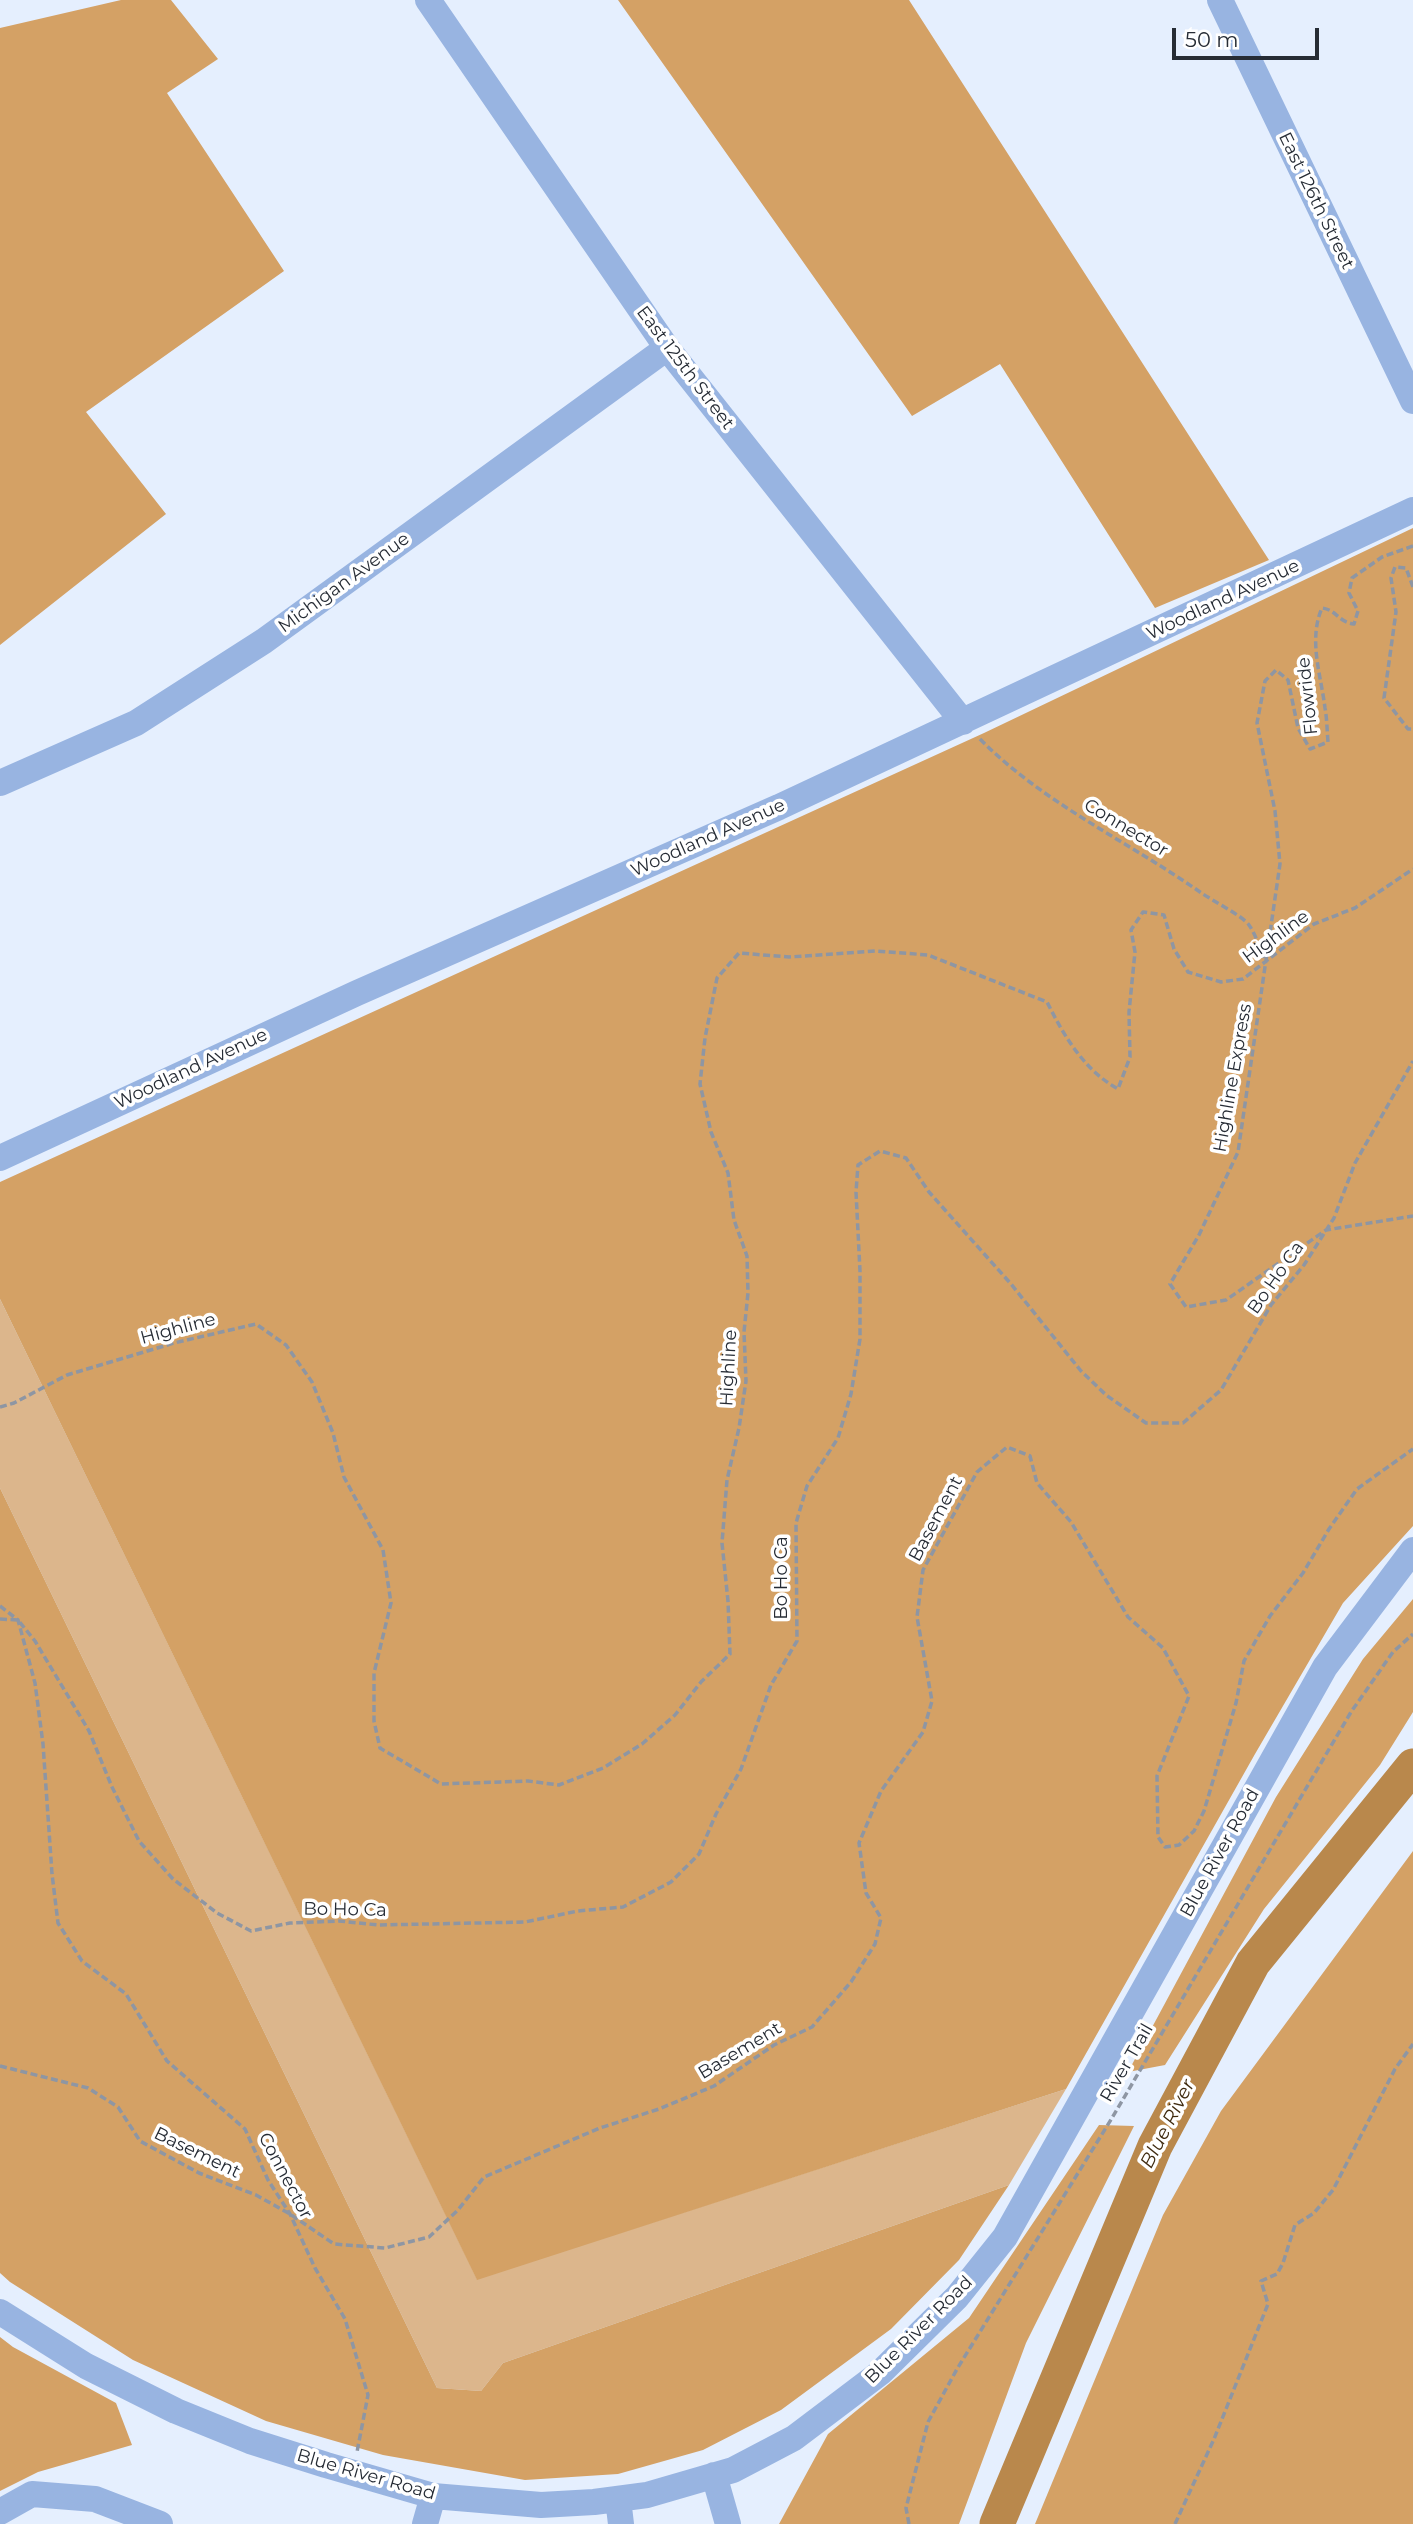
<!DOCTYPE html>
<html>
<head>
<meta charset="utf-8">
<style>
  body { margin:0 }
  #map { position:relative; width:1413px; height:2524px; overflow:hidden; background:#e5effe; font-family:Montserrat,sans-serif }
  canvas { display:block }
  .scale { position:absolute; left:1172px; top:28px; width:147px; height:32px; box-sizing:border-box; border:4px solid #262c35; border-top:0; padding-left:9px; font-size:21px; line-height:24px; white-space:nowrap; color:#262c35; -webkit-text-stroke:5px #fff; paint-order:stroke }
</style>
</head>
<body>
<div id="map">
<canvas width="1413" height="2524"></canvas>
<div class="scale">50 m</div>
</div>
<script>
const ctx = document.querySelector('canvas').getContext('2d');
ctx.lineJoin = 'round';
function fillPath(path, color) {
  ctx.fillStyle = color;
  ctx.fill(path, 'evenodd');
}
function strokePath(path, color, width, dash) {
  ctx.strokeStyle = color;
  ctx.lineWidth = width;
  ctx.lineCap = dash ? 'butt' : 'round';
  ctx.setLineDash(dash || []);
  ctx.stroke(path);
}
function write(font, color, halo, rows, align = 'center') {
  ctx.font = font + ' Montserrat,sans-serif';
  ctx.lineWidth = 7;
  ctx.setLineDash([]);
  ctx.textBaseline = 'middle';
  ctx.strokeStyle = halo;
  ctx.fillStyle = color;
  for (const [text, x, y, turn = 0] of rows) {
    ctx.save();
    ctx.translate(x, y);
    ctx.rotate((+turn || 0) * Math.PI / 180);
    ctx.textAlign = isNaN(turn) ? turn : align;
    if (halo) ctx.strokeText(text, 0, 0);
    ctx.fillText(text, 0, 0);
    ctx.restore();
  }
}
const green = new Path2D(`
  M0,1299l477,980 589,-190 -57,96 -506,178 -22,28 -44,-3 -437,-900z`);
const forest = new Path2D(`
  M121,0h50l47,59 -51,34 117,178 -198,141 80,102 -166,131v-617z
  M618,0h291l360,560 -114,48 -155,-244 -88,52z
  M1413,528v998l-70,77 -88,151 -189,335 -589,191 -477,-981v-117l984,-449z
  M0,1488l437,900 44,3 22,-28 506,-178 -50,75 -68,69 -110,81 -78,40 -85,24 -93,6 -142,-25 -117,-34 -133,-61 -123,-78 -10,-9z
  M1413,1599v113l-33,53 -116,144 -99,156 -37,7 148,-275 87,-138z
  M1413,1851v673h-378l128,-309 58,-104z
  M1099,2125l35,1 -108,217 -67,181h-180l49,-90 141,-116z
  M0,2337l13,10 103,56 16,42 -94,27 -38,19z`);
const river = new Path2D(`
  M997,2524l158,-378 98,-183 160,-197`);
const path = new Path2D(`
  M1413,546l-31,11 -30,21 -3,15 9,18 -4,13c-16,-2 -17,-14 -32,-16 -14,32 -1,67 3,100 2,11 2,22 3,34l-18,7 -12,-21 -10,-48 -12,-10 -11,11 -8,42 18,88 5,53 -42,288 -39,83 -29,49 16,23 40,-7 100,-70 87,-14
  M1413,587l-7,-19 -11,-1 -4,11 5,34 -12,86 24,31h5
  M980,739c63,64 147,102 220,153 11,8 43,24 49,33 7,10 11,24 16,35
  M0,1407l14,-4 53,-28 107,-32 82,-19 30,21 26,37 21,51 11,44 39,73 8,53 -17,70v48l6,27 61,36 87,-3 31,4 44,-17 39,-24 33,-29 26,-33 29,-28 -2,-53 -6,-58 5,-63 12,-52 7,-47 -2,-49 4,-39 -1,-37 -13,-36 -6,-47 -17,-41 -11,-48 5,-46 12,-60 22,-25 50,4 87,-6 52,4 119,47c17,34 37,68 71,87l12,-32 -1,-45 6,-60 -4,-22 12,-18 21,3 10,34 14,23 33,10 22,-3 71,-55 41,-16 58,-39
  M0,1606l18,14 17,63 8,61 9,130 6,49 24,38 44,33 41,67 78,68 23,51 22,34 25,54 30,51 23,76 -11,57
  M0,1619l18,1 17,21 54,90 23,56 27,54 34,38 44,34 34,18 39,-8 49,-2 39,4 147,-3 53,-11 45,-4 48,-25 28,-28 17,-40 25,-45 30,-84 26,-44 -1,-118 11,-37 31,-48 13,-44 9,-55v-68l-4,-79 2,-27 22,-14 26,7 23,34 82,92 70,87 25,24 40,28h37l38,-33 50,-85 33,-40 30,-47 21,-55 58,-102
  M0,2066l88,22 30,19 22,34 59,32 57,22 34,19 44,30 51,4 44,-11 29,-27 26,-33 116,-49 59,-19 55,-23 60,-41 38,-18 39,-45 24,-38 6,-26 -15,-25 -7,-50 22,-52 42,-59 9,-31 -15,-84 6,-47 54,-98 30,-25 23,9 7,27 34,39 57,95 35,31 26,48 -32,80 1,61 7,10 14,-2 15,-14 10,-20 32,-108 8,-42 26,-45 33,-43 26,-44 28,-40 56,-40
  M909,2524l-3,-16 22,-86 29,-53 155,-251 239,-406 42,-60 20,-18
  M1175,2524l39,-85 54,-135 -7,-23 16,-7 6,-11 12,-38 19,-12 19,-23 62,-121 18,-25`);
const minor = new Path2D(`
  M428,0l239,348 296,374
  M1220,0l193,401
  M0,783l136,-60 128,-82 403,-293
  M0,1158l357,-165 422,-186 634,-297
  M0,2312l86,54 90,45 74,30 76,24 107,31 108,9 53,-3 53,-7 86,-25 61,-32 86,-65 77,-76 48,-60 320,-570 88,-117
  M714,2475l14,49
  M618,2499l3,25
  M0,2512l32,-18 63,5 65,25
  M425,2524l8,-28`);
const streetNames = [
  ["East 126th Street",1316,201,64],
  ["East 125th Street",685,368,53],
  ["Michigan Avenue",344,583,-36],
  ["Woodland Avenue",1223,600,-25],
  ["Flowride",1308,696,-96],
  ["Connector",1126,828,31],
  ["Woodland Avenue",708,838,-24],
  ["Highline",1276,937,-36],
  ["Woodland Avenue",191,1069,-25],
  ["Highline Express",1233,1078,-80],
  ["Bo Ho Ca",1276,1278,-55],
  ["Highline",178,1329,-15],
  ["Highline",729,1368,-87],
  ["Basement",936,1519,-62],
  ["Bo Ho Ca",782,1578,-90],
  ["Blue River Road",1220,1853,-61],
  ["Bo Ho Ca",345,1910,1],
  ["Basement",740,2051,-31],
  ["River Trail",1127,2063,-60],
  ["Basement",197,2153,26],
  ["Connector",285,2176,62],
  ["Blue River Road",919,2330,-45],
  ["Blue River Road",366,2475,16]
];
const waterNames = [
  ["Blue River",1168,2124,-63]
];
fillPath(green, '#dcb68c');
fillPath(forest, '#d4a165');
strokePath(river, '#b9884c', 35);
strokePath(path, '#8e96a3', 3.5, [7, 3.5]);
strokePath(minor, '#98b4e1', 26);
write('18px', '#262c35', '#fff', streetNames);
write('italic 19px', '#402b10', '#fff', waterNames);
</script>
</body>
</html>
